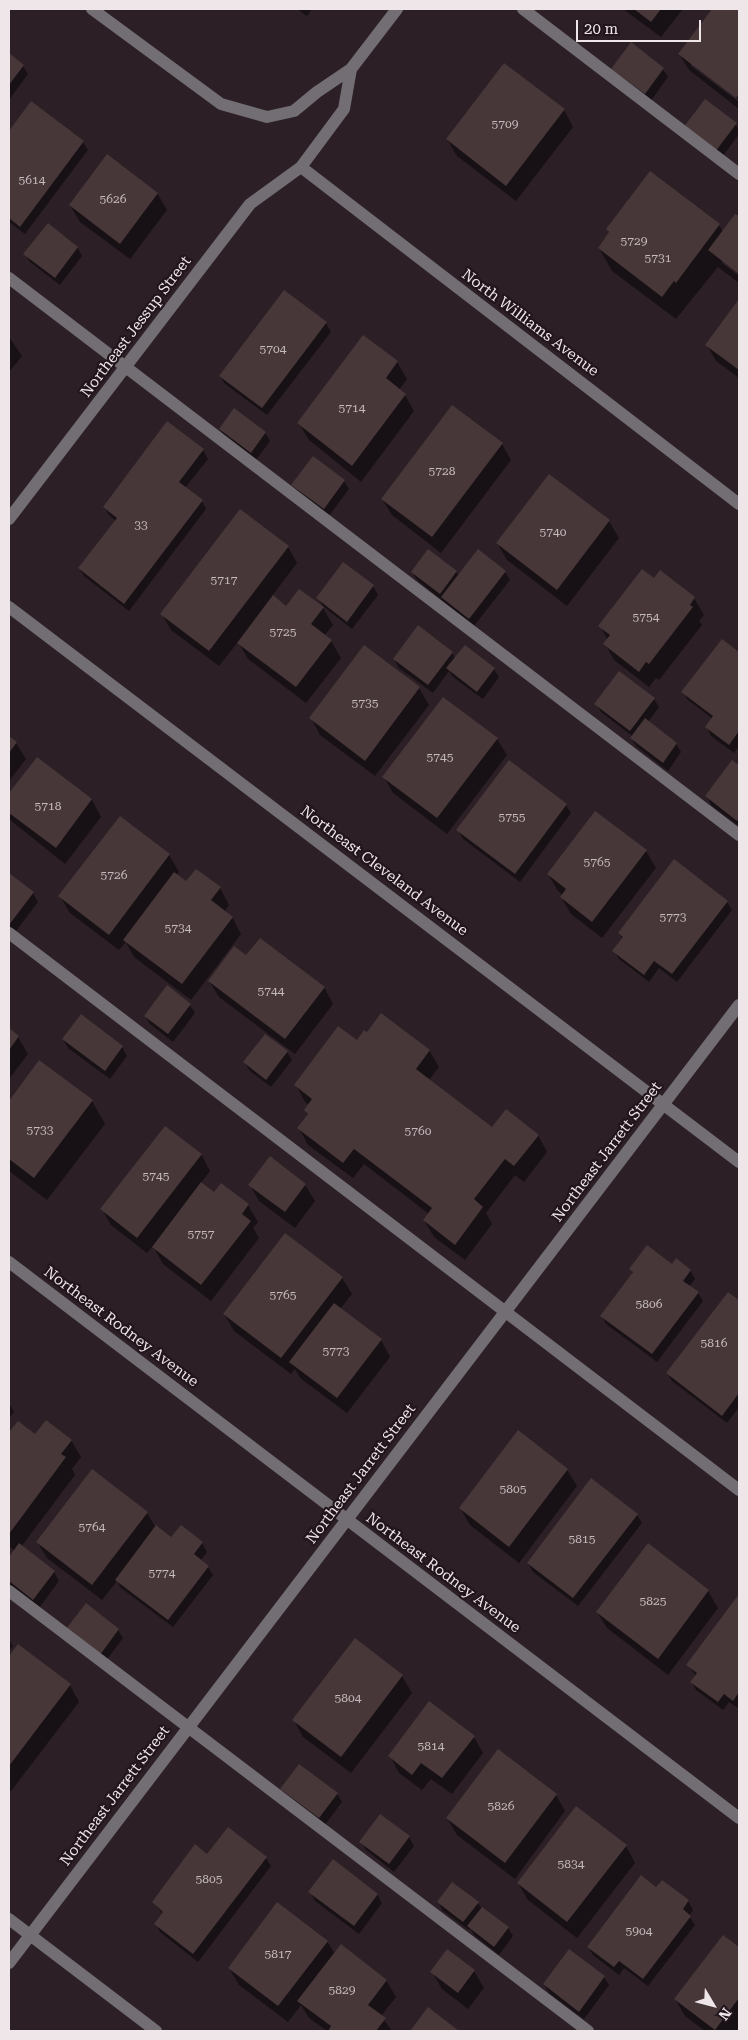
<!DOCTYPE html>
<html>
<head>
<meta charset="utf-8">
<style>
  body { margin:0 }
  #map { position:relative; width:748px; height:2040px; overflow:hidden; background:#2c1f26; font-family:"Roboto Serif",serif }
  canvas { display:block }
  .frame { position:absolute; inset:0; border:10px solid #efe6ea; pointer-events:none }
  .north { position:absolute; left:688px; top:1980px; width:50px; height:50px; -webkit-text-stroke:4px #22161c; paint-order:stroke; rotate:127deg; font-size:14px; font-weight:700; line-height:20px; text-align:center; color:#efe6ea }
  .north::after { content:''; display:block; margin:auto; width:18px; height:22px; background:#efe6ea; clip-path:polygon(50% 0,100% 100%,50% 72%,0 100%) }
  .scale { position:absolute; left:576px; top:20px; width:125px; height:22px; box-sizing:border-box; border:2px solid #efe6ea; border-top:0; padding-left:6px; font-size:15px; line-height:18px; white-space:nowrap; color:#efe6ea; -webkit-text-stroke:4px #22161c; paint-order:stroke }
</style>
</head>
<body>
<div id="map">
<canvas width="748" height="2040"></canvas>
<div class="frame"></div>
<div class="north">N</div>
<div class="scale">20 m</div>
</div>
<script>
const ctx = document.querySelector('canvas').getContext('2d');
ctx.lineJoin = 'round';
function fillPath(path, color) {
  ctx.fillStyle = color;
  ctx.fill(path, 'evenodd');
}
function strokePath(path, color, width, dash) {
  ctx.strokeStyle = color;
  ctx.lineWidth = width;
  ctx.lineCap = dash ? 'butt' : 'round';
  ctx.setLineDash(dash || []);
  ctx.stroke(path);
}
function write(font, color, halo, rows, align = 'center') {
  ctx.font = font + ' "Roboto Serif",serif';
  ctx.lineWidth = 4.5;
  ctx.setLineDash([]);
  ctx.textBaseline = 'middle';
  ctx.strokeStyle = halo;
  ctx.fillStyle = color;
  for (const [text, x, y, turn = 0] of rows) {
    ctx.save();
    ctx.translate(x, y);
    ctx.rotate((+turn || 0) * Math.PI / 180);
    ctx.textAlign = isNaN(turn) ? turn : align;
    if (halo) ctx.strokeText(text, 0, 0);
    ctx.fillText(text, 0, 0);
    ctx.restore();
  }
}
const shadow = new Path2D(`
  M297,9h15l-5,7z
  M623,9h60l-22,28z
  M714,9h25v90l-48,-37v4l48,36v7l-50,-39 -10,-16z
  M631,44l32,25 5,8 -18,25 -33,-25z
  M9,55l14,11 5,8 -19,26z
  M32,103l51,39 5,8 -63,84 -16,-12v-89z
  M564,110l9,17 -57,74 -59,-45 -10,-17z
  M736,124l3,10 -19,26 -31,-23z
  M651,173l68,52 4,7 13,-17 3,3v55l-17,-13v3l17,13v7l-21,-16 -42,52 -64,-48 -13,-23 11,-14 -3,-5z
  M157,193l10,17 -37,49 -50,-37 -10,-17z
  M77,247l5,9 -22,29 -30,-23 -5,-8z
  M739,301v77l-23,-17 -9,-16z
  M326,323l5,9 -64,83 -42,-31 -5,-8z
  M9,337l13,19 -13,16z
  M364,337l33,25 10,17 -8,11 6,5 9,16 -53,71 -53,-43 -9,-16z
  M167,423l36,27 5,9 -23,29 17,13 4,8 -77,102 -45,-35 -5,-8 37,-47 -7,-6 -5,-8z
  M220,429l45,4 5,8 -14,19 -31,-23z
  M502,444l9,16 -70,93 -49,-38 -10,-16z
  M549,476l60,45 10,17 -52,68 -60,-46 -10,-17z
  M344,481l5,8 -20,27 -31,-23 -5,-8z
  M288,547l9,16 -25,33 14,11 37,1 10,17 -9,11 7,5 10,17 -35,45 -58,-44 -10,-17 -19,24 -48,-36 -9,-16z
  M344,564l29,22 5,9 -26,34 -29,-23 -5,-8z
  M412,572h44l3,4 46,-4 5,8 -36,46 -57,-46z
  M660,572l34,26 10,17 -5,6 3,4 -43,55 -3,-2 -7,9 -35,-27 -9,-16 3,-4 -8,-14 54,-47z
  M722,640l17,13v93l-5,7 -23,-17 -4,-9 6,-8 -25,-19 -5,-8z
  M465,646l29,23 5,8 -16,22 -30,-22 -4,-6 -16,22 -34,-25 -5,-9 58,-6 3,6z
  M419,688l10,17 -54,71 -55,-41 -9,-17z
  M654,699l5,8 -11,15 28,22 5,8 -13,19 -32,-25 -5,-8 1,-2 -31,-24 -5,-8z
  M9,737l7,6 10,16 -17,22z
  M497,739l10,16 -60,79 -54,-41 -9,-16z
  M37,759l55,41 9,17 -36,47 -56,-45v-24z
  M510,762l56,43 5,8 -51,69 -57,-43 -5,-9z
  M733,762l6,5v59l-28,-21 -4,-9z
  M595,813l51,38 10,17 -54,70 -31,-24 -10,-17 2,-2 -5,-4 -10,-17z
  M169,855l10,17 -3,3 10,8 34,5 9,17 -5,7 8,5 9,17 -50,66 -57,-43 -8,-15 -7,8 -49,-37 -10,-17z
  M9,875l24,18 5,9 -25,33 -4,-4z
  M727,902l5,8 -55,72 -18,-14 -10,14 -30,-23 -5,-8 9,-12 -4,-6z
  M246,957l78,30 9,17 -38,50 -76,-57 -10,-16z
  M190,1005l5,8 -22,29 -23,-18 -5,-8z
  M81,1016l41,31 5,9 -17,23 -42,-31 -5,-9z
  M9,1030l9,7 10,17 -19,25z
  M357,1042l72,8 10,17 -10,13 64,49 45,6 9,17 -23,30 -9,-7 -29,38 6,11 -27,36 -31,-23 -10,-17 5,-6 -65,-50 -11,14 -45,-33 -9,-17 9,-12 -3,-6 4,-5 -4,-3 -9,-17z
  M287,1052l5,8 -21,27 -21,-16 -5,-8z
  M40,1062l52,39 13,23 -58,76 -38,-29v-68z
  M201,1154l9,17 -10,13 14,10 8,-10 26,21 10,17 -5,6 6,10 -48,63 -48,-37 -10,-18 -6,7 -36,-28 -9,-16z
  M250,1185h55l10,16 -20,27 -36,-27z
  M673,1266l17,4 5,9 -6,8 9,6 5,8 -46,61 -51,-38 -4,-8 31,-42 -2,-5z
  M342,1278l10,16 -12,15 41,31 9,17 -43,56 -47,-35 -5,-9 -4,5 -57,-43 -10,-17z
  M729,1294l10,8v105l-12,16 -55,-42 -5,-8z
  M9,1403l5,9 -5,6z
  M18,1422l18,14 35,4 10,17 -9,12 3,6 -54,72 33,25 5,9 -20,27 -30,-23v-26l6,-8 -6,-5v-112z
  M567,1470l10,16 -58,77 -49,-38 -10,-17z
  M147,1513l9,15 16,11 30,4 5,9 -7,9 8,6 5,8 -40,52 -52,-39 -4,-7 -15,19 -55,-42 -10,-16z
  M637,1515l5,8 -64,83 -45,-34 -5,-9z
  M648,1545l60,46 10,17 -50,67 -61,-47 -10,-16z
  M739,1597v110l-1,1 -9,-6 -6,8 -27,-20 -4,-8 4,-6 -8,-11z
  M86,1605l32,25 5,8 -18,24 -32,-24z
  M9,1639l4,7 -4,5z
  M18,1646l52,39 9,17 -68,89 -2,-2v-131z
  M402,1676l10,17 -61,80 -48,-36 -9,-17z
  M474,1737l9,16 -31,41 -21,-15 -9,11 -23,-17 -9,-17z
  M282,1789l55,5 5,8 -18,24 -38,-28z
  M556,1795l9,16 -50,68 -58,-44 -10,-17z
  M381,1816l28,21 5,9 -20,26 -28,-22 -5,-8z
  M626,1846l9,17 -58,75 -49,-38 -10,-17z
  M208,1856l58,2 5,8 -73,96 -38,-30 -4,-8 7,-10 -10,-12z
  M662,1881l26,20 5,9 -4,6 6,9 -47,61 -24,-18 -5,7 -26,-20 -5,-8 68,-58z
  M310,1892l67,2 5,9 -23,31 -44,-33z
  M438,1902l40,1 4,6 26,19 5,8 -14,19 -25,-20 -4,-7 -1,2 -26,-19z
  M724,1936l15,12v79l-3,4h-31l-20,-15 -10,-17z
  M327,1941l8,13 51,26 10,17 -15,19 11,15h-65l-18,-13 -8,-13 -13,17 -49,-37 -10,-17z
  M448,1951l26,20 10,17 -16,21 -26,-20 -10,-17z
  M570,1951l34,26 5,8 -25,34 -35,-26 -5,-9z`);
const building = new Path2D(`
  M634,9h27l-10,13z
  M712,9h27v85l-3,4 -58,-44z
  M631,42l33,26 -19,26 -34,-25z
  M9,53l15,12 -15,20z
  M504,63l61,46 -59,77 -60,-47z
  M705,99l32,24 -22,29 -32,-24z
  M31,101l53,40 -64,86 -11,-9v-87z
  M107,154l51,39 -38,51 -51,-39z
  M650,171l70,53 -44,59 -2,-2 -12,16 -64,-49 11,-16 -3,-3z
  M735,214l4,2v58l-31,-24z
  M48,223l30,24 -23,31 -32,-24z
  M284,290l43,32 -65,86 -43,-32z
  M739,299v71l-34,-25z
  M363,335l35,26 -12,17 20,16 -54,72 -55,-43z
  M452,405l51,38 -71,94 -51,-38z
  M234,408l32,24 -15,21 -32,-24z
  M167,421l37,28 -25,33 24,18 -79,104 -46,-36 39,-50 -14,-11z
  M313,456l32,24 -21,29 -33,-24z
  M549,474l61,46 -53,70 -61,-47z
  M240,509l49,37 -80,105 -49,-37z
  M428,549l29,22 -17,23 -29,-22z
  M478,549l28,22 -37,48 -28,-22z
  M343,562l31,23 -27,37 -31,-24z
  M642,569l12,9 6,-8 35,27 -5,8 3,2 -44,57 -3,-2 -7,10 -36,-28 7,-9 -12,-9z
  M299,589l25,18 -13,17 21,16 -36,47 -59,-44 36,-48 13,11z
  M418,625l35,27 -25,33 -35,-26z
  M722,639l17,13v79l-10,14 -24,-18 8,-11 -32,-24z
  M364,645l56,42 -55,74 -56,-43z
  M465,645l30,23 -18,24 -31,-24z
  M619,671l36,27 -25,33 -36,-27z
  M443,697l55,41 -61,80 -55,-41z
  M645,718l32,25 -14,20 -33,-25z
  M9,736l8,6 -8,11z
  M37,757l55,42 -36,49 -47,-35v-20z
  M509,760l58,44 -52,70 -59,-44z
  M732,760l7,5v53l-2,3 -32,-25z
  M595,811l52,39 -55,72 -32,-25 6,-8 -19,-15z
  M120,816l50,38 -61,81 -51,-39z
  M674,859l54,42 -56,73 -18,-13 -10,14 -32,-24 11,-14 -5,-4z
  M196,869l25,18 -10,13 22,17 -51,67 -59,-44 51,-68 12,9z
  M9,873l25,19 -25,33z
  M260,938l65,49 -40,52 -77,-58 26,-35 12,9z
  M167,985l24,19 -23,30 -24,-18z
  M381,1013l49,37 -14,19 76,58 14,-18 33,26 -25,31 -9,-7 -31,40 9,8 -28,38 -32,-25 9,-12 -78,-59 -11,14 -46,-35 11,-14 -4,-4 8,-11 -18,-14 44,-59 19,14 7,-10 3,2z
  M81,1014l42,32 -18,25 -43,-32z
  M9,1028l10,8 -10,14z
  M265,1034l23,17 -22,29 -23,-18z
  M39,1060l54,40 -59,78 -25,-19v-58z
  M165,1126l37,28 -65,84 -37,-29z
  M270,1156l36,28 -21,28 -37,-27z
  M201,1182l13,10 7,-9 28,21 -7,10 9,7 -50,64 -49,-38z
  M285,1233l58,44 -62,81 -58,-44z
  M647,1245l25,19 4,-6 15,12 -8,11 16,11 -47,62 -52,-38 33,-44 -4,-3z
  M728,1292l11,8v93l-17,23 -56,-43z
  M334,1303l48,36 -45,59 -48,-36z
  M46,1420l26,20 -11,14 5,3 -57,77v-102l9,-11 17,13z
  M518,1430l50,39 -59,78 -50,-39z
  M92,1469l56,43 -56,73 -56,-43z
  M591,1478l47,36 -65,84 -46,-35z
  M156,1525l15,12 10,-12 22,17 -9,12 15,12 -41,54 -53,-40z
  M19,1543l36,28 -22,29 -24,-19v-24z
  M648,1543l61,47 -51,69 -62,-47z
  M739,1594v98l-6,9 -9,-7 -6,8 -28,-20 7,-9 -11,-8z
  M86,1603l33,26 -19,26 -34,-26z
  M355,1638l48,37 -62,82 -49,-37z
  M18,1644l53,40 -62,82v-110z
  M429,1701l46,35 -33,42 -21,-15 -9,12 -24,-19z
  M498,1749l59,45 -52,69 -59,-45z
  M299,1764l39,29 -19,25 -39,-29z
  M576,1806l51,39 -60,77 -50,-39z
  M380,1814l30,22 -21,28 -30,-22z
  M228,1827l39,30 -74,97 -39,-30 9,-12 -11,-10 43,-58 12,10z
  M333,1859l45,35 -24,32 -46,-34z
  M641,1875l15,12 6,-7 27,20 -6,9 8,7 -48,63 -24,-18 -5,6 -27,-20z
  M452,1882l27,20 -16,20 -26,-20z
  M277,1902l51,39 -50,65 -50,-38z
  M482,1907l27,20 -15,20 -27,-21z
  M723,1935l16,12v51l-24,32 -41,-31z
  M341,1944l46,36 -19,25 18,13 -10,13h-48l3,-5 -34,-25z
  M447,1949l28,21 -17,23 -28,-21z
  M569,1949l36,27 -26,36 -36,-28z
  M428,2007l31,24h-49z`);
const minor = new Path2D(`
  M92,9l129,95 46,13 27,-6 23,-19 34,-23
  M523,9l216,165
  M301,167l438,337
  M9,278l730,557
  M9,519l241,-315 51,-37 43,-58 7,-40 46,-60
  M9,607l730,555
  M9,933l730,557
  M9,1262l730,556
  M9,1591l579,440
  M9,1919l147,112
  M9,1963l730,-958`);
const numberNames = [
  ["5709",505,124],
  ["5614",32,180],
  ["5626",113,199],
  ["5729",634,241],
  ["5731",658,258],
  ["5704",273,349],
  ["5714",352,408],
  ["5728",442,471],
  ["33",141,525],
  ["5740",553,532],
  ["5717",224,580],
  ["5754",646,617],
  ["5725",283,632],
  ["5735",365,703],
  ["5745",440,757],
  ["5718",48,806],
  ["5755",512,817],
  ["5765",597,862],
  ["5726",114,875],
  ["5773",673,917],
  ["5734",178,928],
  ["5744",271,991],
  ["5733",40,1130],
  ["5760",418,1131],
  ["5745",156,1176],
  ["5757",201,1234],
  ["5765",283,1295],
  ["5806",649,1304],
  ["5816",714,1343],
  ["5773",336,1351],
  ["5805",513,1489],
  ["5764",92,1527],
  ["5815",582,1539],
  ["5774",162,1573],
  ["5825",653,1601],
  ["5804",348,1698],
  ["5814",431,1746],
  ["5826",501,1806],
  ["5834",571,1864],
  ["5805",209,1879],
  ["5904",639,1931],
  ["5817",278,1954],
  ["5829",342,1990]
];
const streetNames = [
  ["North Williams Avenue",530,323,37],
  ["Northeast Jessup Street",136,327,-53],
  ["Northeast Cleveland Avenue",384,871,37],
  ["Northeast Jarrett Street",607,1152,-53],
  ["Northeast Rodney Avenue",121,1327,37],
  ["Northeast Jarrett Street",361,1474,-53],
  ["Northeast Rodney Avenue",443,1573,37],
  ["Northeast Jarrett Street",115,1796,-53]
];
fillPath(shadow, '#0007');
fillPath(building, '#473738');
strokePath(minor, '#726e74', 12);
write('12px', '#c5babe', null, numberNames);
write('15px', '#efe6ea', '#22161c', streetNames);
</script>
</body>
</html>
